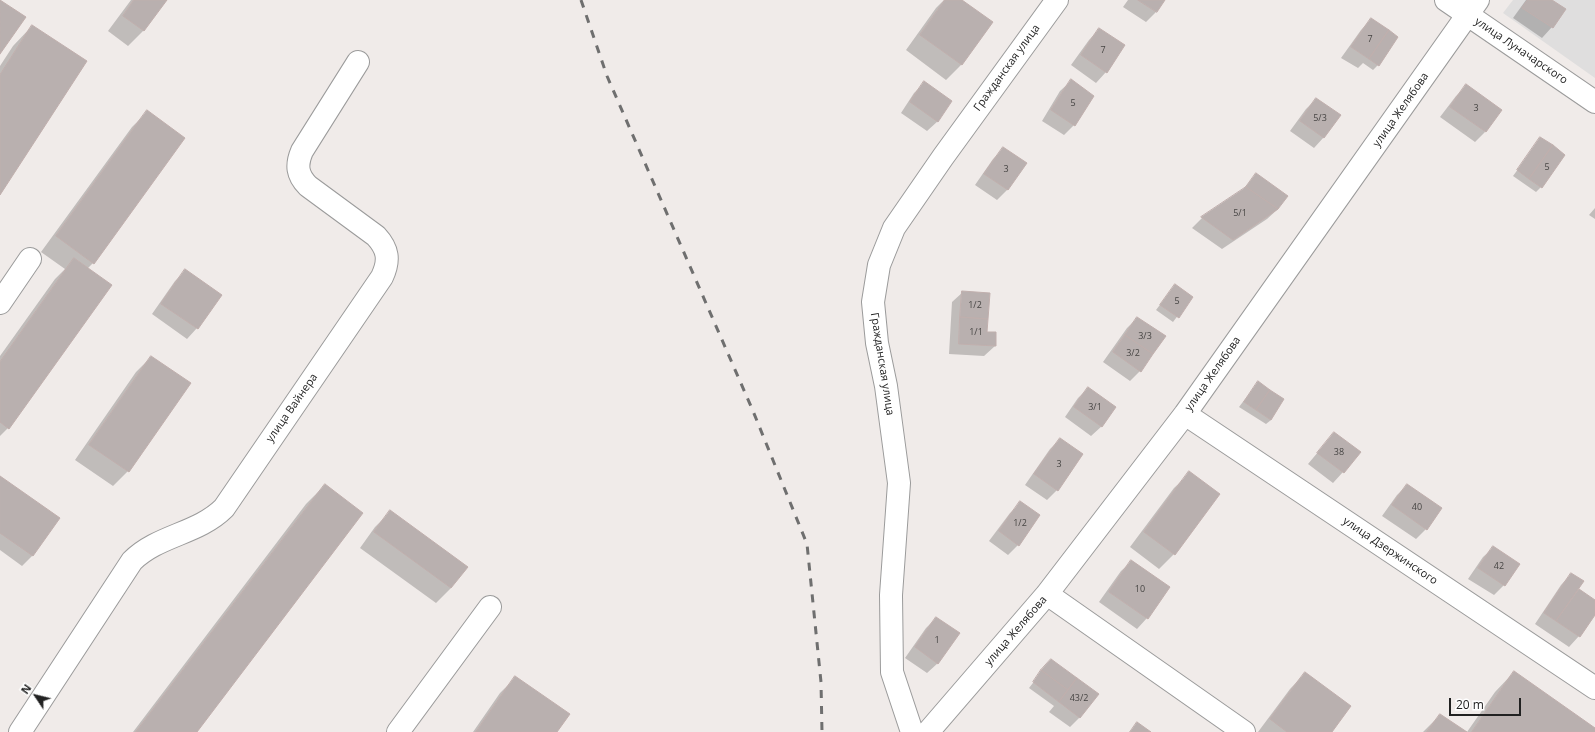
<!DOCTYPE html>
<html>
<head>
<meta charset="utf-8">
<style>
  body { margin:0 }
  #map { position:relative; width:1595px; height:732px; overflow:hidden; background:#f0ebe9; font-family:"Open Sans",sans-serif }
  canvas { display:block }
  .north { position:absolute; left:16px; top:676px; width:40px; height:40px; -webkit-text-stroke:3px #fff; paint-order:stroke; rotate:305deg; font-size:11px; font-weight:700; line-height:16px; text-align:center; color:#212121 }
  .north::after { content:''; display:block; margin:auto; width:14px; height:18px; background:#212121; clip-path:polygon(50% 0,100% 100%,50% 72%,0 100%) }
  .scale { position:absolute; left:1449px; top:698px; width:72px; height:18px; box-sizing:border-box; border:2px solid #212121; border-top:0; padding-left:5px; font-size:12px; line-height:14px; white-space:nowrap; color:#212121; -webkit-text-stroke:3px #fff; paint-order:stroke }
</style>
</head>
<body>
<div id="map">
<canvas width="1595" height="732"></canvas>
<div class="north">N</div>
<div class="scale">20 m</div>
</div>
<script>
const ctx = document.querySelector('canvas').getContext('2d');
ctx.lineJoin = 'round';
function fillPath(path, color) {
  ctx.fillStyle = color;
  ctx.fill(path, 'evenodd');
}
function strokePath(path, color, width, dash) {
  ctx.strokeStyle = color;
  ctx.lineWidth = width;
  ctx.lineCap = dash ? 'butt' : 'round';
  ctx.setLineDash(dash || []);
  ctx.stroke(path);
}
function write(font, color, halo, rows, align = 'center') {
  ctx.font = font + ' "Open Sans",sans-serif';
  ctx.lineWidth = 4;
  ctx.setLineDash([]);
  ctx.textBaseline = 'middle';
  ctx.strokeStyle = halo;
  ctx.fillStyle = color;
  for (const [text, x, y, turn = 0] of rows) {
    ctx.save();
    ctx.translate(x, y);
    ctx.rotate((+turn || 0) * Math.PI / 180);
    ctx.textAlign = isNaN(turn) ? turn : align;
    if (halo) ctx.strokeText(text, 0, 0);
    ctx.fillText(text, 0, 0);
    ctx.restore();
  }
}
const residential = new Path2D(`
  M1513,0h82v78l-92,-65z`);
const shadow = new Path2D(`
  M131,0h35l-23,31 -15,15 -20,-15z
  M944,0h17l31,23 -31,42 -15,15 -40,-30 30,-42z
  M1128,0h36l-8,12 -10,10 -23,-15z
  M1526,0h25l1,27 -10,11 -29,-20z
  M1371,19l7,46 -5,5 -10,-7 -5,5 -17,-10 20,-28z
  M32,26l-32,167v-127l13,-20z
  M1099,29l24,16 -17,27 -10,11 -25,-18 18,-25z
  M1071,81l3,44 -10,10 -22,-14 18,-30z
  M924,83l14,38 -11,10 -26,-18 13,-20z
  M1466,86l19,46 -10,10 -35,-25 16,-21z
  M1316,99l8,38 -10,11 -24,-17 16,-22z
  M147,112l-54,151 -6,6 -79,159 -8,8v-80l55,-77 10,-10 -24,-17 91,-125z
  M1541,138v49l-5,5 -23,-16z
  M1003,149l5,40 -11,11 -22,-15 18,-26z
  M1256,174l22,35 -11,10 -45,30 -30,-21 10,-10 39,-26z
  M1595,208v11l-6,-4z
  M185,271l35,24 -23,33 -10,11 -35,-25 23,-33z
  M1175,285l17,12 -19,25 -17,-12z
  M963,292l23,41h9v13l-11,10 -35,-2 3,-52z
  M1137,318l3,53 -10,10 -27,-19 24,-34z
  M151,357l-23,114 -15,15 -38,-26 61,-88z
  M1258,382l13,38 -5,4 -27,-17z
  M1088,388l14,38 -11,10 -26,-19 13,-19z
  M1334,433l9,39 -10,11 -25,-19z
  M1060,439l-3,51 -10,10 -22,-15 25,-36z
  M1190,473l-16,81 -15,15 -29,-22 44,-59z
  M0,477l33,78 -11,11 -22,-16z
  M325,485l-130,247h-62l173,-228z
  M1407,485l19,44 -10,10 -34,-23 15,-21z
  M1021,503l-3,42 -10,10 -19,-14 21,-28z
  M390,512l61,76 -15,15 -76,-55 15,-21z
  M1494,547l10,38 -10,10 -26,-16 15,-22z
  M1132,561l37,26 -22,31 -10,11 -38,-27 22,-31z
  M1571,574l6,15 18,12v13l-16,22 -10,11 -34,-23 26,-39z
  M936,618l2,45 -11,10 -22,-15 21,-30z
  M1047,665l33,52 -10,10 -21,-15 5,-6 -25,-18z
  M1514,672l81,57v3h-128l28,-40z
  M1305,673l25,59h-72l32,-43z
  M515,678l41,54h-83l27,-39z
  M1440,715l25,17h-42z`);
const building = new Path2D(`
  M0,0l26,17 -26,37z
  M134,0h33l-23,31 -21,-15z
  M945,0h17l31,22 -31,43 -42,-30z
  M1138,0h27l-8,12z
  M1528,0h24l14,9 -13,19 -31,-20z
  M1371,18l18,12 -20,29 -18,-12z
  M32,25l55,36 -87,134v-120z
  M1099,28l26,17 -18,28 -26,-18z
  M1389,30l9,7 -19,29 -10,-7z
  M1071,79l23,17 -19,30 -24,-16z
  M924,81l28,20 -14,21 -28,-20z
  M1466,84l36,26 -16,22 -36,-25z
  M1316,98l25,17 -17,23 -24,-17z
  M147,110l38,28 -91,126 -38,-28z
  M1540,137l13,8 -24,34 -12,-9z
  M1553,145l12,10 -23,33 -13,-9z
  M1003,147l24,16 -19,27 -24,-16z
  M1256,173l32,23 -10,13 -32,-22z
  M1246,187l32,22 -45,31 -32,-23z
  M74,258l38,27 -103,144 -9,-7v-60z
  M185,269l37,26 -24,34 -37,-25z
  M1175,284l18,13 -14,21 -19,-13z
  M962,291l28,2 -2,26 -28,-2z
  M960,317l28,2 -1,13h9v14l-37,-2z
  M1137,317l29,19 -13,18 -28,-19z
  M1125,335l28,19 -12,18 -28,-20z
  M151,356l40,27 -62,89 -40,-27z
  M1258,381l12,9 -14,20 -12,-8z
  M1088,387l28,20 -14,20 -28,-20z
  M1270,390l14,9 -13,21 -15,-10z
  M1334,432l27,20 -17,21 -27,-20z
  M1060,438l23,16 -25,37 -24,-17z
  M1189,471l31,23 -45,61 -31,-23z
  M0,476l60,42 -27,38 -33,-23z
  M325,484l38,29 -166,219h-61z
  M1407,484l35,24 -15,22 -35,-25z
  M1020,501l20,14 -21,31 -20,-15z
  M390,510l78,57 -17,21 -77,-56z
  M1493,546l27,18 -15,22 -27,-18z
  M1131,560l39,27 -22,32 -39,-27z
  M1571,573l13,8 -28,40 -12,-8z
  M1579,589l16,11v15l-15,22 -24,-16z
  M936,617l24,16 -22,31 -23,-17z
  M1051,659l26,19 -9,12 -27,-20z
  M1041,670l27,20 -9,12 -26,-20z
  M1514,671l81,57v4h-123z
  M1305,672l46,34 -19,26h-45l-17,-13z
  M515,676l55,38 -13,18h-81z
  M1077,678l22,16 -19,24 -21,-16z
  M1440,714l27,18h-40z
  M1137,722l14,10h-21z`);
const minor = new Path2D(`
  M1446,0l149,102
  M0,303l30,-44
  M1185,414l410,274
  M1047,594l197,138
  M20,732l112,-171c26,-26 66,-27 92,-53l158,-231c8,-17 6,-28 -6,-41l-68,-50c-11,-11 -12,-21 -6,-35l56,-89
  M398,732l92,-125
  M912,732l-20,-60 -1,-77 8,-112 -13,-97 -9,-43 -4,-41 6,-37 15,-37 49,-71 114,-157
  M928,732l119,-138 138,-180 293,-414`);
const rail = new Path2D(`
  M581,0l26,76 146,335 54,133 14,138 1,50`);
const numberNames = [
  ["7",1370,39],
  ["7",1103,50],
  ["5",1073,103],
  ["3",1476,108],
  ["5/3",1320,118],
  ["5",1547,167],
  ["3",1006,169],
  ["5/1",1240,213],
  ["5",1177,301],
  ["1/2",975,305],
  ["1/1",976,332],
  ["3/3",1145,336],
  ["3/2",1133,353],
  ["3/1",1095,407],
  ["38",1339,452],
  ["3",1059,464],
  ["40",1417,507],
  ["1/2",1020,523],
  ["42",1499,566],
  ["10",1140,589],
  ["1",937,640],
  ["43/2",1079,698]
];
const streetNames = [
  ["улица Луначарского",1521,51,34],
  ["Гражданская улица",1007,68,-54],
  ["улица Желябова",1401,110,-55],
  ["Гражданская улица",882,364,81],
  ["улица Желябова",1213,374,-55],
  ["улица Вайнера",292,408,-55],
  ["улица Дзержинского",1390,551,34],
  ["улица Желябова",1016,631,-49]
];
fillPath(residential, '#dfdede');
fillPath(shadow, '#0003');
fillPath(building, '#b9b0af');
strokePath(building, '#c0afad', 1);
strokePath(minor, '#9b9b9b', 24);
strokePath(minor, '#fff', 22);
strokePath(rail, '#6f6f6f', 3, [8, 8]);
write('9px', '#474544', null, numberNames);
write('11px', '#212121', '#fff', streetNames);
</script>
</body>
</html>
